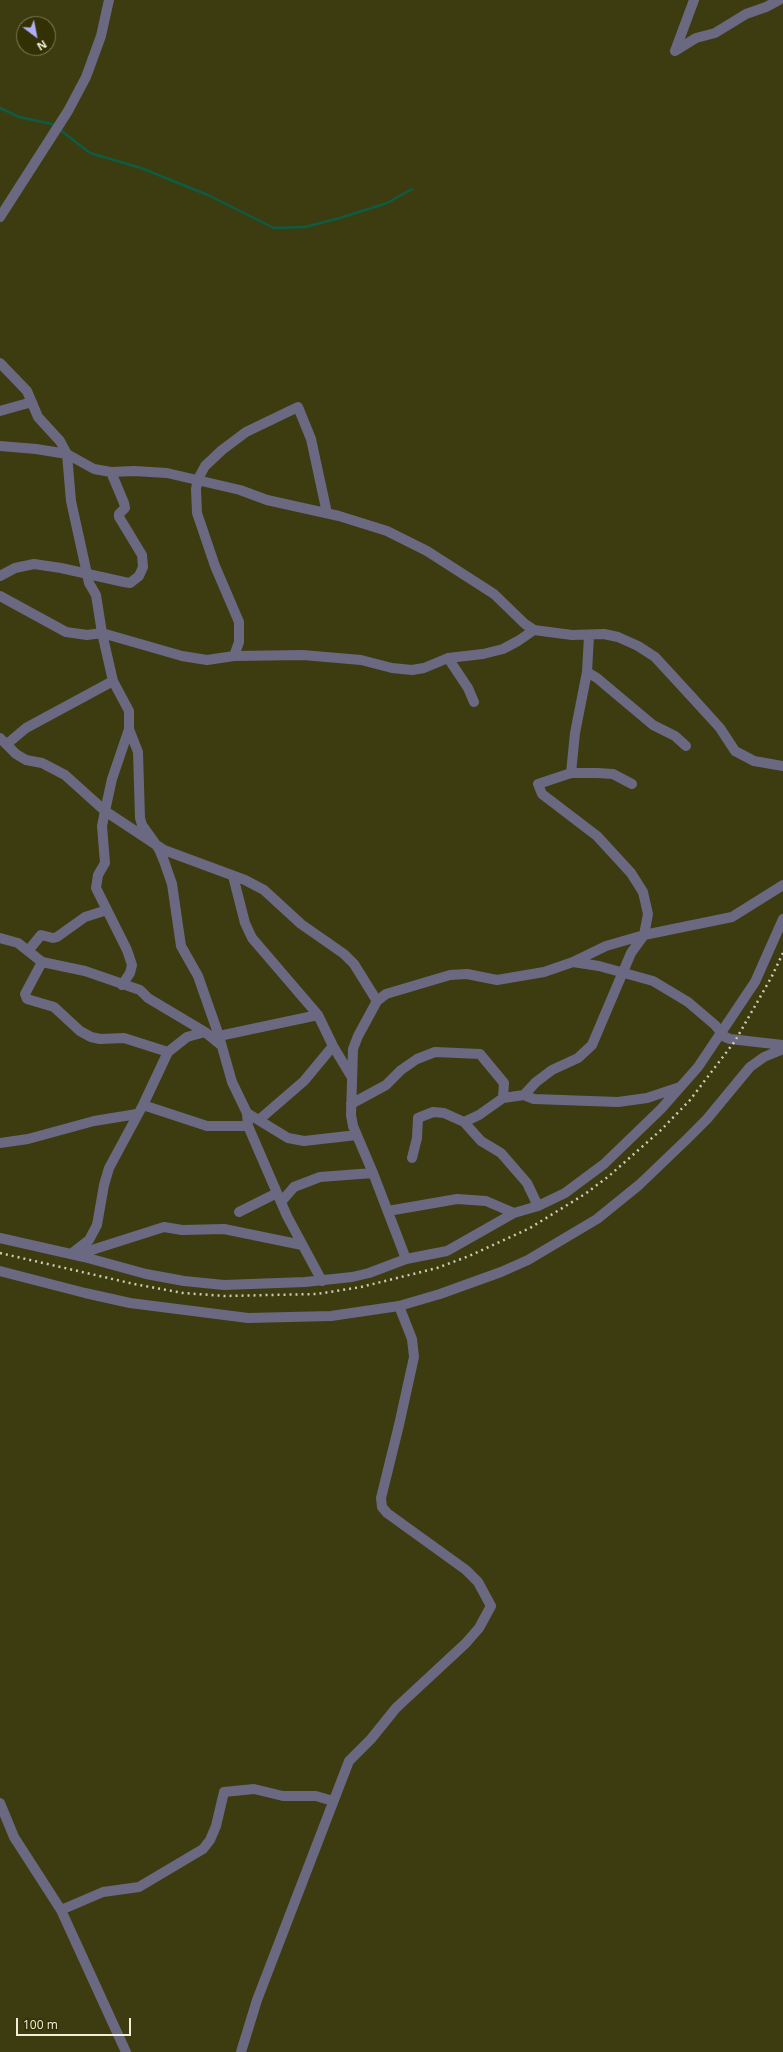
<!DOCTYPE html>
<html>
<head>
<meta charset="utf-8">
<style>
  body { margin:0 }
  #map { position:relative; width:783px; height:2052px; overflow:hidden; background:#3d3b10; font-family:"Open Sans",sans-serif }
  canvas { display:block }
  .north { position:absolute; left:16px; top:16px; width:40px; height:40px; box-sizing:border-box; background:#333004; border:1px solid #7f7d59; border-radius:50%; rotate:148deg; font-size:11px; font-weight:700; line-height:16px; text-align:center; color:#f0f0d9 }
  .north::after { content:''; display:block; margin:auto; width:14px; height:18px; background:#b1adfa; clip-path:polygon(50% 0,100% 100%,50% 72%,0 100%) }
  .scale { position:absolute; left:16px; top:2018px; width:115px; height:18px; box-sizing:border-box; border:2px solid #f0f0d9; border-top:0; padding-left:5px; font-size:12px; line-height:14px; white-space:nowrap; color:#f0f0d9; -webkit-text-stroke:3px #333004; paint-order:stroke }
</style>
</head>
<body>
<div id="map">
<canvas width="783" height="2052"></canvas>
<div class="north">N</div>
<div class="scale">100 m</div>
</div>
<script>
const c = document.querySelector('canvas').getContext('2d');
c.lineJoin = 'round';
const toPath = rows => new Path2D(rows.map(r => 'M' + r).join(''));
function strokePath(path, color, width, dash) { c.strokeStyle = color; c.lineWidth = width; c.lineCap = dash ? 'butt' : 'round'; c.setLineDash(dash || []); c.stroke(path); }
strokePath(toPath([
  [0,108,19,117,52,124,55,126],
  [59,129,90,153,141,168,208,195,274,228,305,227,340,218,387,203,412,189]
]), '#0e5c43', 2.5);
strokePath(toPath([
  [675,51,696,38,715,33,746,14,766,7,779,0],
  [675,51,694,0],
  [0,217,68,111,86,77,101,36,109,0],
  [0,363,27,391,38,417,60,441,67,454,71,501,89,583,96,595,102,633,113,681,129,711,129,729,138,752,140,818,142,825,159,849,164,861,172,884,181,946,198,976,219,1036,232,1082,247,1113,248,1126,287,1216,322,1281],
  [0,411,32,402],
  [0,446,36,449,67,454,94,469,111,472,134,471,167,473,240,490,267,500,339,516,387,531,427,551,494,594,525,624,534,630,572,635,604,634,618,637,638,646,655,657,690,695,720,728,735,751,754,761,783,766],
  [0,576,15,568,34,564,61,568,124,582,130,583,139,576,143,567,142,555,119,517,119,514,125,508,124,503,111,472],
  [0,596,66,632,87,635,102,633,182,656,207,660,234,656,303,655,361,660,392,668,412,670,424,668,448,658,483,654,503,649,518,641,534,630],
  [234,656,239,642,239,622,215,566,197,513,196,489,198,479,205,466,222,450,246,432,298,407,311,439,327,513],
  [448,658,468,688,474,702],
  [587,672,597,678,653,725,675,736,686,746],
  [0,738,16,754,26,760,42,763,65,775,105,811,164,850,245,880,264,890,301,924,344,954,354,964,377,1001],
  [7,744,26,728,113,681],
  [571,773,575,733,587,672,589,636],
  [233,876,245,923,252,938,318,1015,333,1046,351,1076],
  [0,938,18,943,42,962,85,971,140,990,148,998,205,1032,221,1045],
  [28,951,41,935,53,938,57,937,85,917,107,910],
  [42,962,25,994,27,999,54,1007,80,1031,91,1037,100,1039,124,1038,168,1052],
  [573,962,599,966,653,981,688,1002,715,1025,725,1037,730,1039,783,1045],
  [122,985,130,973,132,965,127,950,96,888,98,875,105,863,102,826,105,811,112,779,129,729],
  [219,1036,318,1015],
  [524,1095,536,1082,552,1070,578,1058,592,1045,631,953,644,935,648,914,643,892,631,873,597,836,542,794,538,784,571,773,597,773,613,774,632,784],
  [351,1104,386,1085,401,1070,417,1059,435,1052,480,1054,504,1083,503,1098],
  [143,1105,207,1126,248,1126],
  [247,1113,288,1138,304,1141,357,1135],
  [260,1119,304,1081,333,1046],
  [464,1122,479,1115,503,1098,524,1095,534,1099,618,1102,647,1098,680,1087],
  [0,1143,28,1139,94,1121,137,1114],
  [412,1158,417,1138,418,1118,433,1112,444,1113,464,1122,481,1141,501,1153,527,1183,538,1206],
  [281,1202,294,1187,320,1177,373,1173],
  [388,1211,457,1199,486,1201,514,1213],
  [239,1212,277,1193],
  [0,1238,84,1257,146,1274,184,1281,224,1285,305,1282,352,1277,369,1273,406,1259,447,1251,514,1213,538,1206,565,1193,604,1164,661,1109,698,1067,755,982,783,919],
  [71,1254,89,1240,97,1225,104,1185,109,1168,143,1105,168,1052,187,1037,205,1032],
  [76,1255,164,1227,182,1230,224,1229,302,1245],
  [406,1259,373,1173,353,1126,351,1115,353,1049,358,1036,377,1001,386,994,450,975,467,974,497,980,544,972,573,962,606,946,644,935,732,917,783,885],
  [0,1271,85,1293,130,1303,248,1318,331,1316,399,1306,440,1294,501,1272,528,1260,597,1219,639,1185,686,1140,707,1119,750,1067,764,1057,783,1049],
  [0,1803,14,1837,61,1910,126,2052],
  [61,1910,103,1892,139,1887,203,1849,210,1840,216,1826,224,1792,254,1789,283,1796,316,1796,333,1801],
  [241,2052,257,2000,349,1761,371,1739,396,1708,466,1643,479,1628,491,1606,478,1582,466,1570,387,1513,382,1507,381,1498,399,1425,414,1357,412,1339,399,1306]
]), '#6a6981', 10);
strokePath(toPath([
  [0,1253,134,1284,183,1293,225,1296,317,1294,361,1287,437,1268,469,1256,530,1228,585,1194,609,1176,661,1130,690,1100,735,1041,771,978,783,953]
]), '#cdccb1', 2.5, [2, 4]);
</script>
</body>
</html>
